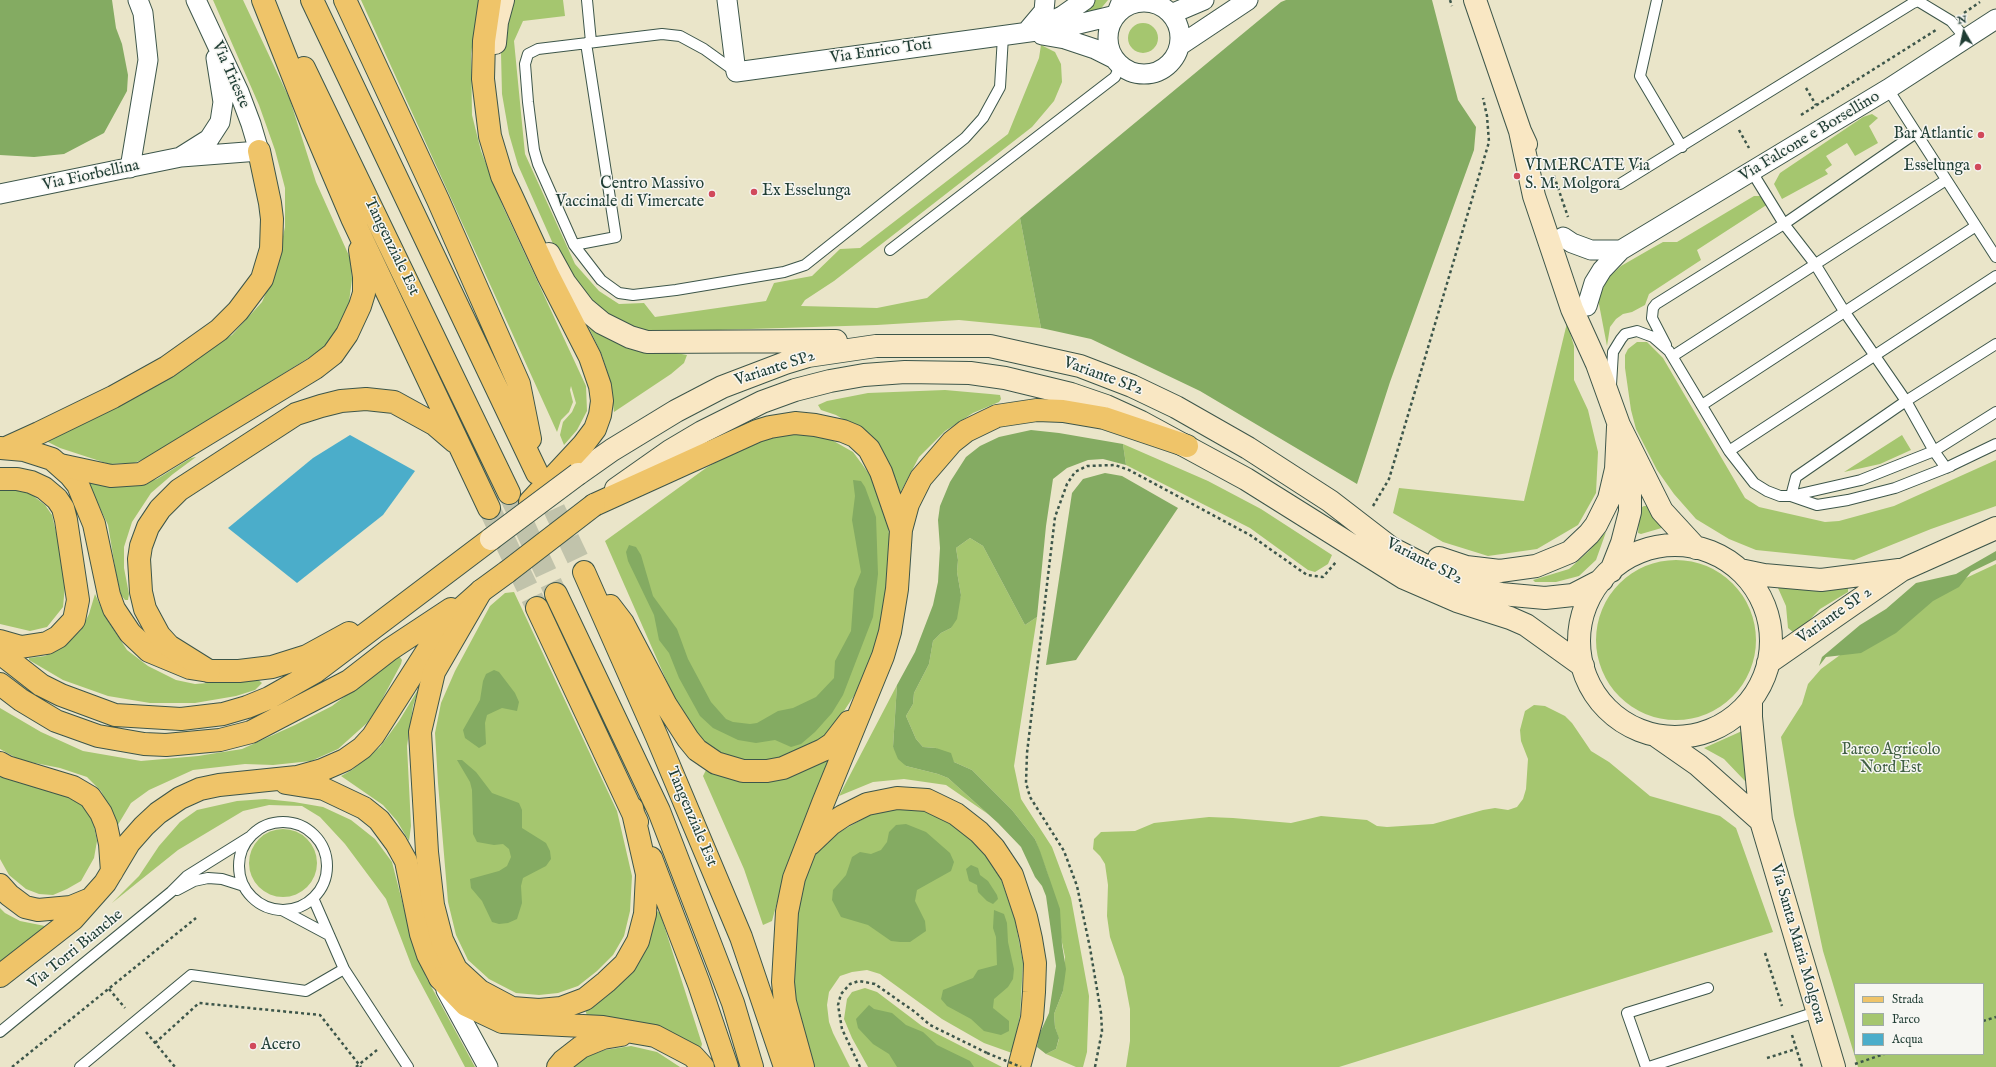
<!DOCTYPE html>
<html>
<head>
<meta charset="utf-8">
<style>
  body { margin:0 }
  #map { position:relative; width:1996px; height:1067px; overflow:hidden; background:#eae5c9; font-family:"IM FELL English",serif }
  canvas { display:block }
  .legend { position:absolute; left:1854px; top:983px; width:130px; height:72px; box-sizing:border-box; background:#f6f6f2; border:1px solid #a0aca6; margin:0; padding:5px 7px; list-style:none; font-size:12px; color:#1f3d34 }
  .legend li { display:flex; align-items:center; gap:8px; height:20px }
  .legend b { width:20px; border:1px solid #a0aca6 }
  .north { position:absolute; left:1944px; top:12px; width:40px; height:40px; -webkit-text-stroke:3px #f6f6f2; paint-order:stroke; rotate:351deg; font-size:11px; font-weight:700; line-height:16px; text-align:center; color:#1f3d34 }
  .north::after { content:''; display:block; margin:auto; width:14px; height:18px; background:#1f3d34; clip-path:polygon(50% 0,100% 100%,50% 72%,0 100%) }
</style>
</head>
<body>
<div id="map">
<canvas width="1996" height="1067"></canvas>
<ul class="legend">
<li><b style="height:5px;background:#efc469"></b>Strada</li>
<li><b style="height:11px;background:#a5c66f"></b>Parco</li>
<li><b style="height:11px;background:#4badca"></b>Acqua</li>
</ul>
<div class="north">N</div>
</div>
<script>
const c = document.querySelector('canvas').getContext('2d');
c.lineJoin = 'round';
function paint(path, color) { c.fillStyle = color; c.fill(path, 'evenodd'); }
const toPath = rows => new Path2D(rows.map(r => 'M' + r).join(''));
function strokePath(path, color, width, dash) { c.strokeStyle = color; c.lineWidth = width; c.lineCap = dash ? 'butt' : 'round'; c.setLineDash(dash || []); c.stroke(path); }
function label(font, color, halo, rows, align = 'center') {
  c.font = font + ' "IM FELL English",serif'; c.lineWidth = 3; c.setLineDash([]); c.textBaseline = 'middle'; c.strokeStyle = halo; c.fillStyle = color; for (const [text, x, y, turn = 0] of rows) {
    c.save(); c.translate(x, y); c.rotate((+turn || 0) * Math.PI / 180); c.textAlign = isNaN(turn) ? turn : align; if (halo) c.strokeText(text, 0, 0); c.fillText(text, 0, 0); c.restore();
  }
}
paint(toPath([
  [213,0,243,0,290,100,316,182,350,258,352,279,348,310,334,336,321,350,151,456,134,463,109,464,60,448,48,442,47,438,156,384,232,335,262,302,275,273,285,227,285,188,275,150,259,105],
  [361,0,479,0,471,54,472,115,481,151,503,207,586,386,587,411,577,430,564,445,560,435,563,422,572,412,576,403,571,386,570,390,573,402,569,412,561,420,557,432],
  [511,0,563,0,565,16,523,21,514,41,525,154,575,264,599,291,619,304,644,303,655,317,766,301,774,283,812,276,840,249,860,248,1008,134,1039,58,1041,45,1055,52,1061,64,1062,82,1054,101,1032,127,834,281,805,300,801,306,877,308,927,298,1020,218,1041,328,959,320,877,325,718,330,681,336,651,333,621,324,592,303,558,255,518,165,509,134,502,94,501,53],
  [1090,0,1108,0,1098,12,1070,15],
  '1128 38a15 15 0 1 1 30 0a15 15 0 1 1-30 0Z',
  [1872,114,1878,118,1869,126,1878,143,1855,156,1847,143,1826,156,1832,165,1825,170,1828,174,1782,199,1774,184,1780,173,1863,117],
  [1754,196,1764,196,1768,204,1697,250,1701,260,1649,294,1645,305,1632,312,1623,314,1616,319,1610,327,1607,346,1598,299,1608,278,1621,266,1654,247,1663,242,1677,242],
  [1567,323,1574,346,1574,380,1588,410,1598,452,1596,493,1578,525,1537,549,1488,556,1443,542,1393,513,1399,488,1524,501],
  [591,326,676,353,687,355,684,363,671,374,614,412,610,380,602,355,589,328],
  [1637,342,1647,342,1663,358,1745,498,1759,507,1825,522,1839,521,1894,506,1996,460,1996,506,1931,529,1854,560,1756,550,1729,539,1696,519,1674,494,1657,470,1636,429,1631,410,1625,368,1625,355,1628,349],
  [945,390,990,394,1000,395,1001,399,999,402,973,413,945,431,919,457,900,493,897,493,861,430,836,415,821,410,818,405,827,401,868,393],
  [779,433,823,435,853,452,862,464,875,483,886,511,891,549,891,586,869,673,840,717,825,737,818,742,781,759,744,762,721,754,704,743,696,733,675,700,605,541,706,468,751,442],
  [1902,435,1911,450,1880,464,1844,472],
  [1123,444,1208,481,1261,509,1332,555,1328,564,1315,572,1308,570,1250,528,1126,465],
  [196,457,173,474,151,493,132,522,124,547,124,568,129,594,128,600,125,600,121,595,116,573,108,525,87,480,115,486,140,484,157,479,191,458],
  [12,489,27,491,45,505,52,515,66,575,63,607,47,627,30,631,0,624,0,491],
  [1644,506,1648,506,1665,527,1641,534,1638,533,1640,508],
  [1606,532,1596,560,1579,576,1556,582,1535,582,1533,580,1569,569,1588,552],
  [970,538,983,546,1025,625,1037,617,1014,766,1021,799,1052,847,1071,898,1089,996,1087,1052,1083,1067,1076,1067,1046,1054,1056,1049,1059,1039,1055,1027,1054,1014,1063,991,1065,957,1048,875,1035,839,1012,810,972,770,954,762,936,748,923,747,916,739,906,716,913,704,914,693,929,664,933,641,941,633,951,628,961,595,957,572,958,560,956,548],
  '1596 640a80 80 0 1 1 160 0a80 80 0 1 1-160 0Z',
  [1996,564,1996,1067,1858,1067,1823,951,1794,815,1781,737,1802,704,1808,684,1821,669,1908,605],
  [1855,984,1983,984,1983,1054,1855,1054],
  [1779,585,1848,587,1848,592,1820,609,1801,629,1793,632,1788,628,1786,606,1778,588],
  [514,592,617,811,632,876,630,911,624,936,613,955,597,971,578,986,558,993,539,995,516,993,489,979,468,960,456,935,448,902,438,783,435,733,441,703,455,671,490,606,505,593],
  [95,594,106,618,127,650,148,666,176,680,195,684,257,679,262,683,255,690,236,696,195,703,150,703,108,696,63,680,29,660,29,658,45,656,63,647,81,630,89,614],
  [399,656,402,660,401,664,378,707,367,723,338,749,311,761,273,765,245,764,193,770,149,790,131,803,116,828,109,807,101,791,87,777,60,768,20,760,0,749,0,708,41,732,83,751,141,761,198,756,242,749,295,725,332,706],
  [897,685,893,747,906,766,938,774,948,778,988,814,946,785,904,779,873,782,839,796],
  [419,688,413,706,407,746,411,826,409,841,397,821,383,805,341,776,352,770,380,747,399,721],
  [1534,705,1545,706,1565,716,1572,723,1591,751,1609,762,1650,796,1720,816,1736,828,1773,932,1339,1067,1126,1067,1130,1041,1130,1009,1124,977,1110,937,1107,916,1108,885,1105,864,1100,856,1093,849,1094,839,1101,832,1135,831,1154,823,1209,817,1233,818,1291,823,1321,816,1367,820,1377,826,1387,827,1433,824,1483,810,1495,808,1508,810,1517,807,1523,799,1526,789,1528,759,1521,741,1520,730,1525,711],
  [1742,731,1749,781,1745,781,1724,759,1704,748],
  [828,758,828,766,788,862,772,921,763,925,744,869,703,776,708,766],
  [0,770,48,787,83,803,92,816,97,841,94,858,81,881,67,889,53,895,39,894,26,889,9,875,0,859],
  [265,799,294,802,323,807,351,820,375,839,392,862,412,940,426,977,475,1067,465,1067,428,997,412,967,386,899,345,844,320,817,302,806,269,805,243,811,178,850,112,903,139,876,159,846,180,822,197,810,237,801],
  [898,809,924,811,950,823,971,840,985,855,1001,879,1015,920,1023,963,1020,1016,1012,1053,984,1043,942,1019,880,974,867,970,852,972,840,976,829,992,827,1005,829,1022,833,1033,850,1067,811,1067,795,1006,792,981,793,940,803,879,813,857,838,833,870,815],
  '249 863a34 34 0 1 1 68 0a34 34 0 1 1-68 0Z',
  [0,908,5,913,20,921,45,926,46,930,0,967],
  [657,911,660,913,702,1044,700,1052,587,1016,585,1009,606,997,628,976],
  [865,988,877,992,922,1026,1002,1067,868,1067,852,1038,844,1019,847,999,852,992],
  [631,1046,657,1052,680,1067,573,1067,580,1059,605,1050]
]), '#a5c66f');
paint(toPath([
  [0,0,112,0,116,28,122,44,128,75,127,91,104,133,64,154,34,157,0,155],
  [1286,0,1432,0,1458,100,1476,127,1474,150,1390,382,1357,484,1200,391,1091,339,1041,328,1020,218,1281,2],
  [1031,430,1059,433,1123,444,1126,465,1103,459,1088,460,1067,468,1053,479,1046,526,1037,617,1025,625,983,546,970,538,956,548,958,560,957,572,961,595,957,619,951,628,941,633,933,641,929,664,914,693,913,704,906,716,916,739,923,747,936,748,951,753,954,762,972,770,1012,810,1035,839,1040,851,1060,909,1062,945,1066,969,1063,991,1054,1014,1055,1027,1059,1038,1056,1049,1046,1054,1037,1047,1039,1035,1049,1013,1056,966,1046,896,1042,886,1035,877,1021,847,998,823,948,778,938,774,906,766,898,759,893,747,897,685,915,652,933,605,938,582,940,548,938,520,940,506,950,482,966,457,980,446,999,437],
  [1105,473,1122,476,1178,508,1076,660,1046,665,1072,493,1083,479],
  [853,480,861,481,865,487,876,517,878,574,873,617,843,695,832,713,815,732,801,744,791,747,775,740,756,743,738,740,713,728,700,716,679,678,669,653,659,640,654,615,628,561,626,552,629,545,636,547,641,555,653,596,677,629,688,659,711,702,726,719,733,722,750,724,757,723,778,711,793,708,816,697,834,678,835,661,851,631,854,589,861,572,852,520,855,496],
  [1996,551,1996,560,1971,572,1959,587,1933,601,1896,633,1861,653,1826,657,1819,666,1822,657,1860,625,1886,609,1916,583,1956,574],
  [494,670,499,672,515,693,519,702,517,711,502,708,487,715,485,723,486,744,479,748,465,738,463,730,480,700,483,681,486,674],
  [457,760,462,760,476,772,492,793,519,803,522,810,522,828,546,843,550,851,551,859,546,866,523,878,521,886,522,903,517,919,508,923,499,924,492,922,482,901,471,888,470,879,499,871,507,866,511,857,509,849,503,844,494,845,477,842,473,834,472,790,470,782],
  [906,824,926,832,950,853,954,862,951,871,917,890,915,901,925,921,926,931,910,942,900,942,891,941,868,925,841,917,832,900,833,890,846,875,852,857,860,852,871,854,881,850,887,842,889,832,896,825],
  [971,865,978,868,980,875,988,881,997,895,998,899,993,904,987,901,978,892,977,885,969,881,966,869],
  [994,910,1004,914,1007,923,1008,942,1014,969,1013,979,1008,987,994,999,993,1008,1009,1021,1009,1031,1001,1035,984,1031,971,1019,947,1006,941,999,943,990,973,978,978,970,997,965,996,937,993,928],
  [869,1005,874,1009,892,1013,906,1025,923,1032,937,1045,970,1061,974,1067,897,1067,889,1054,873,1044,858,1028,856,1019]
]), '#84ab62');
paint(toPath([
  [350,435,415,471,383,515,297,583,228,528,313,458]
]), '#4badca');
strokePath(toPath([
  [540,479,584,572],
  [509,493,556,594],
  [489,508,537,608]
]), '#c1c3ab', 22, [22, 11]);
const lane = toPath([
  [587,0,591,42],
  [1657,0,1640,76,1682,147],
  [736,72,704,49,680,36,662,34,538,49,528,54,525,64,528,102,534,150,538,164,574,245,601,280,619,293,633,295,676,290,784,272,805,265,965,138,983,118,1000,87,1003,36],
  [1888,89,1996,257],
  [1752,172,1784,224,1815,264,1844,311,1906,401,1934,451,1996,412],
  [1620,184,1913,3,1918,1,1951,21,1966,39],
  [574,245,616,237,586,43],
  [890,250,1115,77,1120,66],
  [1666,345,1652,318,1653,308,1656,304,1784,224,1916,133],
  [1673,356,1946,180],
  [1611,385,1613,352,1621,339,1625,334,1637,331,1653,337,1669,351,1729,451,1754,483,1767,491,1780,496,1791,496,1861,480,1934,451,1946,468,1996,444],
  [1702,405,1976,226],
  [1729,451,1996,276],
  [1951,466,1895,488,1848,500,1817,505,1791,496,1796,477,1906,401,1996,344],
  '239 866a44 44 0 1 1 88 0a44 44 0 1 1-88 0Z',
  [177,890,194,881,208,878,222,879,244,886],
  [313,898,344,969,408,1067],
  [282,910,327,934],
  [0,1032,171,892,187,876,251,836],
  [80,1067,191,975,306,991,344,969],
  [1646,1067,1627,1013,1708,988],
  [1649,1067,1816,1012]
]);
const street = toPath([
  [727,0,736,72,1066,27,1116,15,1122,0],
  '1108 38a36 36 0 1 1 72 0a36 36 0 1 1-72 0Z',
  [1171,14,1204,0],
  [1044,25,1062,16,1085,0],
  [1028,30,1044,11,1045,0],
  [1042,35,1065,39,1095,49,1113,58],
  [1179,46,1248,0],
  [182,156,209,139,220,122,223,102,216,58],
  [130,168,148,60,143,13,138,0],
  [0,194,181,157,259,151,251,124,239,92,196,0],
  [1563,237,1572,243,1591,250,1621,250],
  [1587,306,1594,283,1602,270,1621,250,1888,89,1996,19],
  [446,990,488,1067]
]);
const secondary = toPath([
  [1475,0,1520,131,1526,144],
  [495,43,497,22,503,0],
  [1520,131,1534,196,1572,309,1597,364,1619,425,1662,511,1696,548],
  [549,254,565,283,584,308,602,323,630,337,647,342,836,341],
  [578,474,612,450,676,411,722,387,785,363,808,356,876,346,990,346,1080,366,1132,386,1176,407,1248,448,1330,501,1391,548,1428,567,1474,587,1501,594,1545,598,1573,595,1602,580],
  [616,489,670,451,702,432,762,402,795,390,830,381,864,375,905,372,970,373,1005,378,1071,394,1106,406,1141,422,1246,479,1404,578,1457,601,1510,618,1526,625,1583,666],
  '1579 641a96 96 0 1 1 192 0a96 96 0 1 1-192 0Z',
  [1439,558,1466,567,1500,571,1536,566,1570,552,1589,534,1596,525,1609,499,1616,469,1618,427],
  [1740,570,1764,575,1821,580,1899,570],
  [1611,571,1622,543,1630,512,1630,495,1624,456],
  [1768,663,1902,570,1996,528],
  [1751,700,1751,717,1761,821,1834,1067],
  [1655,735,1698,765,1761,821]
]);
const primary = toPath([
  [0,448,24,450,52,459,70,475,78,485,94,524,109,595,114,609,130,633,149,651,190,668,209,671,239,671,272,667,307,656,349,633],
  [6,448,39,433,113,397,167,367,219,330,238,311,262,279,271,249,272,219,270,203,259,151],
  [0,479,17,479,31,482,44,488,57,499,63,508,66,520,78,600,74,620,58,637,47,643,21,647,0,641],
  [0,653,41,685,61,695,115,715,181,719,223,714,247,707,269,698,315,672,491,539],
  [0,684,21,700,56,721,98,736,144,744,166,745,220,740,251,732,349,681,389,650,451,609],
  [0,763,7,767,73,787,90,797,101,813,106,825,110,844,112,872],
  [286,783,324,789,364,808,379,820,396,843,406,861,421,934,428,955,440,978],
  [0,885,9,895,25,907,38,910,71,907,88,900],
  [0,976,73,919,105,883,129,843,144,826,158,813,180,798,200,789,219,785,297,777,322,770,345,760,362,748,373,736,445,623,481,591,507,572]
]);
const highway = toPath([
  [263,0,312,124,352,218,489,508],
  [312,0,537,473],
  [345,0,438,200,519,384,530,439],
  [490,0,484,41,483,79,490,136,502,176,511,195,548,275,590,357,600,386,602,401,600,415,595,429,583,445,530,502],
  [304,68,509,493],
  [60,465,111,476,141,474,315,368,333,354,347,334,360,306,364,293,364,277,360,250],
  [594,505,757,431,770,427,795,423,815,425,843,431,855,436,869,449,881,472,901,530],
  [584,572,657,737,741,937,785,1067],
  [481,591,434,672,420,732,427,852,433,905,442,940,456,969,480,991,512,1008,539,1010,561,1008,585,999,606,982,625,964,638,941,645,914,647,874,632,808],
  [556,594,659,811,733,1003,752,1067],
  [610,606,623,623,666,705,688,739,697,750,716,763,743,771,767,771,783,768,823,750,832,744,849,722],
  [537,608,637,822],
  [209,671,169,646,159,635,145,609,141,592,139,559,141,546,148,527,160,509,179,490,296,414,321,406,341,401,366,399,394,402,434,424,455,442],
  [810,844,831,824,843,816,867,804,897,798,927,800,956,814,979,832,994,848,1012,875,1026,917,1031,939,1035,963,1034,992,1032,1018,1019,1067],
  [651,858,699,984,727,1067],
  [440,978,466,1005,502,1022,603,1027,655,1036,693,1056,703,1067],
  [558,1067,563,1061,581,1047,603,1038,621,1035],
  [803,1067,785,1002,783,982,787,912,794,878,823,803,883,656,890,632,897,589,901,530,908,504,921,478,952,442,966,431,997,416,1037,410,1063,411,1104,418,1187,446]
]);
strokePath(lane, '#3d564a', 12);
strokePath(street, '#3d564a', 21);
strokePath(secondary, '#3d564a', 24);
strokePath(primary, '#3d564a', 24);
strokePath(highway, '#3d564a', 24);
strokePath(toPath([
  [1450,0,1452,6],
  [1964,13,1980,2],
  [1806,88,1816,105],
  [1801,115,1936,30],
  [1739,130,1749,148],
  [1554,176,1568,217],
  [1373,506,1389,479,1489,142,1487,116,1483,98],
  [1765,953,1782,1006],
  [109,989,125,1008],
  [1983,1021,1996,1017],
  [146,1032,175,1067],
  [1792,1035,1802,1067],
  [155,1043,199,1003,320,1015,361,1067],
  [1767,1058,1796,1049],
  [1855,1064,1884,1054],
  [12,1067,196,918],
  [356,1067,377,1050],
  [860,1067,842,1029,838,1005,841,994,850,984,859,981,875,984,915,1012,930,1025,987,1053],
  [1095,1067,1102,1031,1101,1013,1090,948,1077,886,1064,851,1030,797,1026,783,1027,753,1055,517,1067,484,1075,472,1087,466,1115,465,1129,470,1250,535,1307,575,1323,577,1336,562]
]), '#3d564a', 2.5, [3, 3]);
strokePath(lane, '#fff', 10);
strokePath(street, '#fff', 19);
strokePath(secondary, '#f9e7c3', 22);
strokePath(primary, '#efc469', 22);
strokePath(highway, '#efc469', 22);
const secondaryBridge = toPath([
  [491,539,578,474]
]);
const primaryBridge = toPath([
  [507,572,594,505]
]);
strokePath(secondaryBridge, '#3d564a', 24, []);
strokePath(primaryBridge, '#3d564a', 24, []);
strokePath(toPath([
  [987,1053,1021,1067]
]), '#3d564a', 2.5, [3, 3]);
strokePath(secondaryBridge, '#f9e7c3', 22);
strokePath(primaryBridge, '#efc469', 22);
for (const [x, y, r, color] of [
  [1981,135,4,"#d1495b"],
  [1978,167,4,"#d1495b"],
  [1517,176,4,"#d1495b"],
  [754,192,4,"#d1495b"],
  [712,194,4,"#d1495b"],
  [253,1046,4,"#d1495b"]
]) { const dot = new Path2D(); dot.arc(x, y, r, 0, 2 * Math.PI); c.fillStyle = color; c.fill(dot); strokePath(dot, '#f6f6f2', 1.5); }
label('16px', '#1f3d34', '#f6f6f2', [
  ["Via Enrico Toti",881,52,-8],
  ["Via Trieste",230,75,66],
  ["Via Falcone e Borsellino",1810,137,-31],
  ["Via Fiorbellina",91,176,-12],
  ["Tangenziale Est",391,247,64],
  ["Variante SP2",775,369,-18],
  ["Variante SP2",1103,377,20],
  ["Variante SP2",1424,562,27],
  ["Variante SP 2",1835,616,-35],
  ["Tangenziale Est",691,817,67],
  ["Via Santa Maria Molgora",1797,944,74],
  ["Via Torri Bianche",76,950,-39]
]);
label('16px', '#1f3d34', '#f6f6f2', [
  ["Bar Atlantic",1973,135],
  ["VIMERCATE Via",1525,167,"left"],
  ["S. M. Molgora",1525,185,"left"],
  ["Esselunga",1970,167],
  ["Centro Massivo",704,185],
  ["Vaccinale di Vimercate",704,203],
  ["Ex Esselunga",762,192,"left"],
  ["Acero",261,1046,"left"]
], 'right');
label('16px', '#405f43', '#f6f6f2', [
  ["Parco Agricolo",1891,751],
  ["Nord Est",1891,769]
]);
</script>
</body>
</html>
